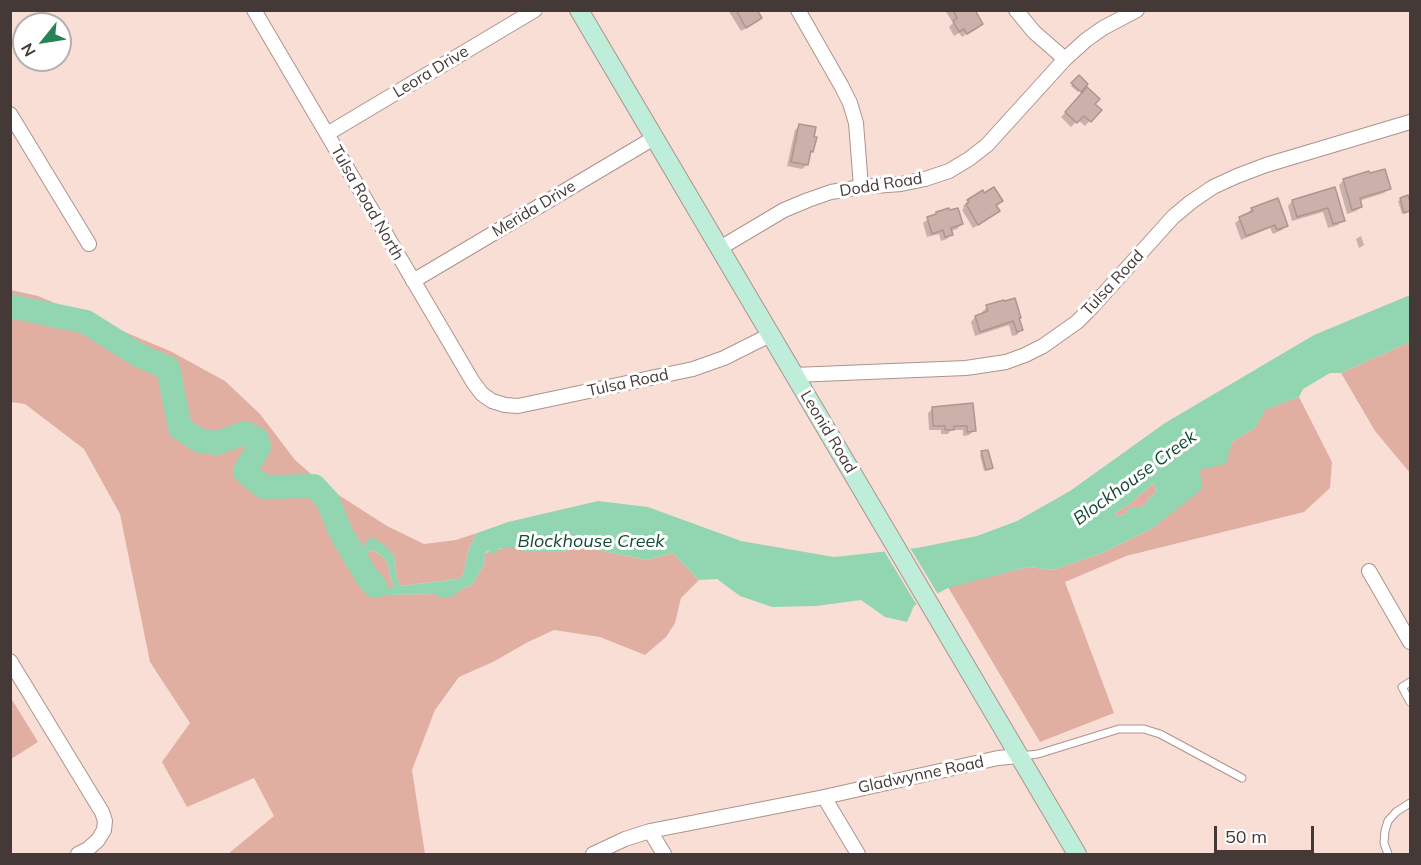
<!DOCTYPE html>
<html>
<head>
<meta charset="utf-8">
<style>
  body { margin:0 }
  #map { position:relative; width:1421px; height:865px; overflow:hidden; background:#f9ded6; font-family:Mulish,sans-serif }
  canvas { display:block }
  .frame { position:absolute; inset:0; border:12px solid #443936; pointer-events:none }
  .north { position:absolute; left:12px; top:12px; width:60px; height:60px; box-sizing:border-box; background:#fff; border:2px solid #b4b0af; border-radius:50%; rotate:240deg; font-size:16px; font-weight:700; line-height:24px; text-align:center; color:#443936 }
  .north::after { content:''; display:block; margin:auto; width:21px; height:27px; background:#258259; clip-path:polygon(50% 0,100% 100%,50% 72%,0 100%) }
  .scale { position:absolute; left:1214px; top:826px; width:100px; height:27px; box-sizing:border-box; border:3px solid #443936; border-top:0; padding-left:8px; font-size:18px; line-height:21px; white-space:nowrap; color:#443936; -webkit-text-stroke:4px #fff; paint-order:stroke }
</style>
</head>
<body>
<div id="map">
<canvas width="1421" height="865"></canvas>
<div class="frame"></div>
<div class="north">N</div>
<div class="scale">50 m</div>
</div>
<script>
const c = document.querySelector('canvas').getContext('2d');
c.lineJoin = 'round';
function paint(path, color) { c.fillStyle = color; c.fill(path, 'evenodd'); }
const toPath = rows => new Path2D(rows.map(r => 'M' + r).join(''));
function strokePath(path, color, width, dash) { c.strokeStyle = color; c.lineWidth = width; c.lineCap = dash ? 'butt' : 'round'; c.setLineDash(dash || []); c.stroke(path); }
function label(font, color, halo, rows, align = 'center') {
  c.font = font + ' Mulish,sans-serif'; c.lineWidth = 6; c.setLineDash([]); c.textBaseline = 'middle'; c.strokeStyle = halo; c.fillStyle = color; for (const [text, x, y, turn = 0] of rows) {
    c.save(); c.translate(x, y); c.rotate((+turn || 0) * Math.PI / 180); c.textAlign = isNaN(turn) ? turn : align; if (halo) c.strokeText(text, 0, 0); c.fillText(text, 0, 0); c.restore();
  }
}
paint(toPath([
  [11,290,38,296,115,328,170,351,225,381,260,414,295,460,326,487,387,526,424,544,456,540,477,533,469,548,463,575,458,579,401,586,397,580,394,555,366,542,360,556,356,562,353,572,375,591,385,595,434,594,460,590,472,585,484,565,485,553,511,546,527,552,563,552,587,545,603,551,646,560,673,553,699,580,681,598,675,623,666,637,645,655,600,637,554,630,528,642,493,662,459,677,435,710,412,770,425,854,228,854,274,816,254,778,187,807,162,762,190,723,150,662,120,514,84,449,25,404,11,402],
  [1410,342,1410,473,1375,431,1341,373],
  [1299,397,1332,462,1330,488,1304,512,1126,556,1065,582,1114,713,1040,742,948,587,1028,567,1053,570,1102,553,1153,528,1200,470,1232,442,1256,427,1264,410],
  [1153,483,1157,492,1149,498,1146,504,1140,507,1129,509,1126,514,1117,517,1115,513,1130,504],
  [373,550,384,558,388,565,391,579,394,586,393,588,386,588,381,585,382,578,375,579,372,577,364,560,367,552],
  [11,698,38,742,11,759,10,759]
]), '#e1afa1');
paint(toPath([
  [1410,295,1410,342,1341,373,1330,373,1303,389,1299,397,1265,410,1256,427,1232,442,1226,464,1200,470,1202,489,1153,528,1102,553,1053,570,1028,567,948,588,914,606,907,622,885,617,861,600,816,606,772,607,740,596,717,579,699,580,673,553,646,560,603,551,587,545,563,552,527,552,510,547,498,549,496,553,492,554,488,551,485,553,484,565,472,585,460,590,455,596,441,598,434,594,385,595,375,591,353,572,355,562,360,556,366,542,372,537,386,546,394,555,397,579,401,586,458,579,463,575,469,548,477,533,508,522,598,501,648,507,741,541,834,557,917,548,977,536,1017,521,1070,491,1165,423,1314,335],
  [1153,483,1157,492,1149,498,1146,504,1140,507,1133,507,1129,508,1126,514,1117,517,1115,513,1130,504],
  [373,550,384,558,388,565,391,579,394,586,393,588,386,588,381,585,382,578,379,574,375,579,372,577,369,571,370,567,366,565,364,560,367,552]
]), '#92d6b1');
paint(toPath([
  [909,546,939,596,918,607,883,549]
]), '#f9ded6');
paint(toPath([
  [728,10,755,10,760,18,755,23,741,31],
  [945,10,973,10,981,24,976,28,962,37,959,33,954,36,949,27,953,23],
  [1079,77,1086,84,1078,92,1071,86],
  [1087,89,1093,104,1100,110,1085,126,1078,120,1071,127,1061,117],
  [800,125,812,151,809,154,807,165,802,169,787,166,795,130],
  [1344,180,1389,189,1384,193,1359,201,1361,207,1356,211,1347,214,1339,185],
  [1334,189,1343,220,1338,225,1328,228,1323,212,1292,221,1288,206,1292,201],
  [982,192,984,195,1001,201,995,207,998,211,993,216,973,228,962,210,964,208,963,206,968,201],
  [1407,197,1410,210,1402,214,1398,201],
  [1252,209,1287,225,1282,230,1273,234,1270,228,1241,240,1235,223],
  [936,213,962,224,957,229,951,231,952,234,947,239,941,241,939,234,927,237,923,223],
  [1361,236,1364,245,1359,248,1356,239],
  [987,307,1018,319,1021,330,1017,335,1012,336,1009,325,975,336,971,322,975,317,983,314,982,312],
  [971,405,974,431,969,435,963,436,963,430,951,430,948,434,941,434,941,430,929,430,928,413,933,408],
  [982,453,991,468,984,471,980,455]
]), '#0003');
strokePath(toPath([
  [10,306,86,322,140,356,168,368,180,428,200,441,217,443,245,433,257,439,259,447,245,471,263,487,314,486,328,501,341,533,367,577,375,586]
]), '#92d6b1', 24);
const building = toPath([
  [736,10,757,10,762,18,746,28,736,10],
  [953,10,975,10,983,24,967,34,964,29,959,32,953,21,957,18,953,10],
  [1079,75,1088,84,1081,92,1071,83,1079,75],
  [1087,87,1100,99,1095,104,1102,110,1091,122,1084,116,1077,123,1065,112,1087,87],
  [799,124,816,127,814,137,817,137,813,152,811,151,808,165,791,162,799,124],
  [1385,169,1391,189,1360,198,1362,207,1352,210,1343,179,1369,171,1370,173,1385,169],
  [994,187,1003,201,996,205,1000,211,978,225,966,204,969,202,967,200,983,190,984,193,994,187],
  [1335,187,1345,221,1333,224,1328,208,1297,217,1292,200,1335,187],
  [1408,195,1410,203,1410,211,1404,213,1400,198,1408,195],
  [1278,198,1288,226,1277,230,1275,225,1246,236,1239,217,1253,211,1251,208,1278,198],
  [949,208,950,210,958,208,963,224,951,228,953,235,945,237,943,230,932,234,927,217,936,214,936,212,949,208],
  [1015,298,1021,318,1019,318,1023,330,1017,332,1013,321,980,332,975,316,988,311,986,305,1004,300,1005,301,1015,298],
  [973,403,976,431,967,432,967,426,954,426,954,430,945,430,945,426,933,426,932,407,973,403],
  [988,450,993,468,986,470,981,451,988,450]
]);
paint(building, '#cbb1a9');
strokePath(building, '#ae958e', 1.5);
const lane = toPath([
  [1410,682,1402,687,1410,702],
  [1020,756,1038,754,1119,729,1144,729,1160,734,1242,778],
  [1388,854,1384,843,1385,831,1388,821,1396,812,1410,803]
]);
const street = toPath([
  [254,10,473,382,482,394,492,401,505,405,518,406,693,369,724,358,770,335],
  [798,10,842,87,850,103,856,123,861,187],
  [1016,10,1034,32,1065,59],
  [10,114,89,244],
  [327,134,535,10],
  [720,248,784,210,808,200,831,192,861,187,901,184,925,179,949,171,969,159,987,145,1065,59,1086,40,1103,28,1137,10],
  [413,281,654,138],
  [794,375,966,368,1006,362,1025,355,1043,346,1077,322,1092,307,1173,217,1191,202,1213,187,1237,176,1266,165,1410,122],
  [1369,571,1410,642],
  [10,661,102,812,105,821,104,830,98,840,88,849,78,854],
  [824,797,858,854],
  [650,831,664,854],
  [593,854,625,839,650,831,824,797,998,758,1019,756]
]);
const secondary = toPath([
  [579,10,1077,854]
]);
strokePath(lane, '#ac938c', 9);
strokePath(street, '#ac938c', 16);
strokePath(secondary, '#ac938c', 20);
strokePath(lane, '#fff', 7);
strokePath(street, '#fff', 14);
strokePath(secondary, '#beedda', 18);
label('16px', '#443936', '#fff', [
  ["Leora Drive",431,72,-31],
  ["Dodd Road",881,185,-9],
  ["Tulsa Road North",367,203,60],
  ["Merida Drive",534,209,-31],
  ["Tulsa Road",1113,283,-47],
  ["Tulsa Road",628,383,-12],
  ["Leonid Road",828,432,59],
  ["Gladwynne Road",921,775,-12]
]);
label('italic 18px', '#154a32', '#fff', [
  ["Blockhouse Creek",1135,478,-36],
  ["Blockhouse Creek",591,542]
]);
</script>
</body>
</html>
